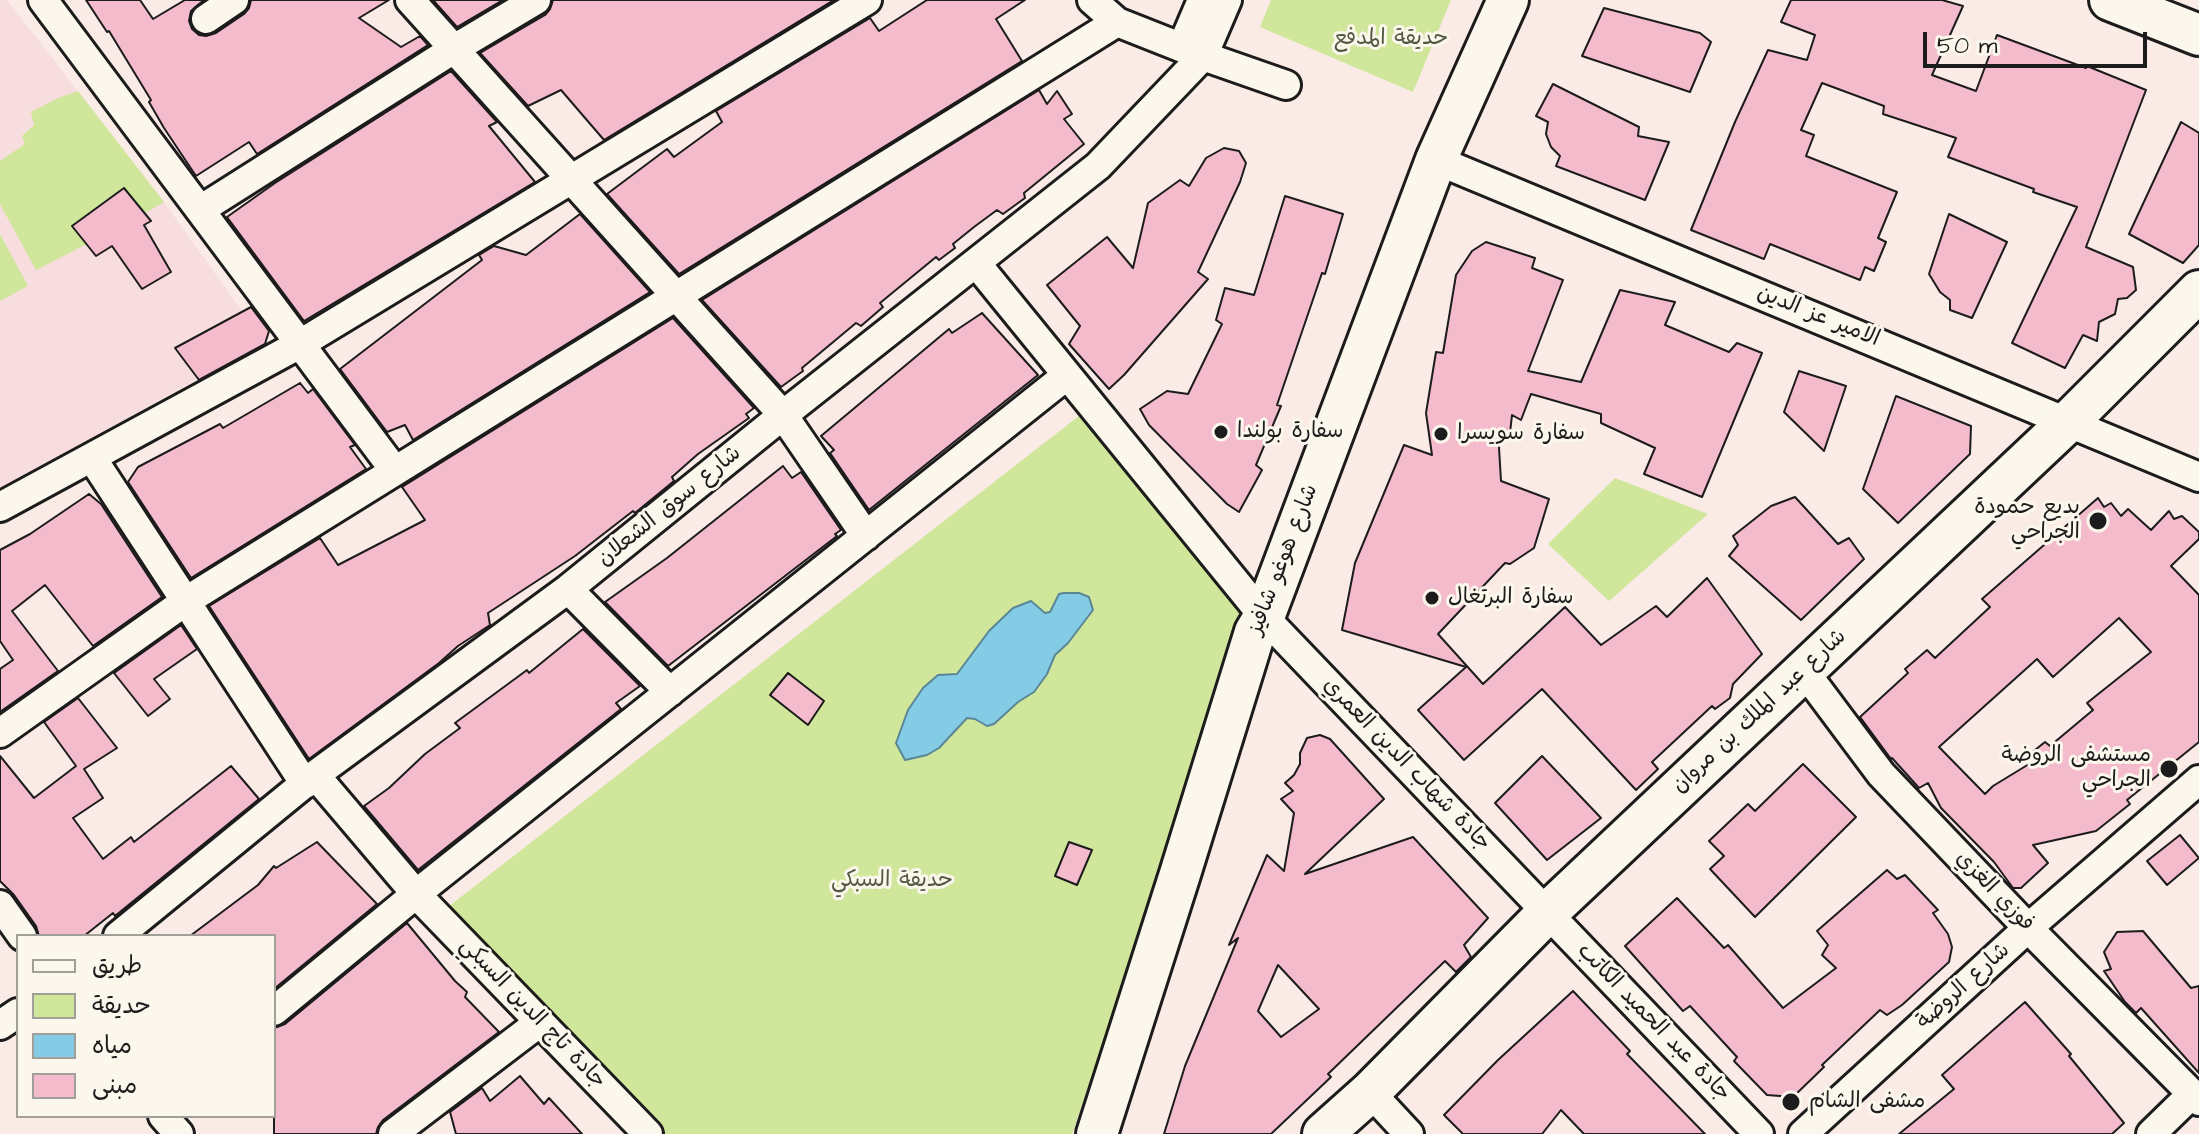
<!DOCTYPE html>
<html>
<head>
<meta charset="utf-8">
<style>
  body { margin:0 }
  #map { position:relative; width:2199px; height:1134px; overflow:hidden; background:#faebe6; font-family:"Architects Daughter","Playpen Sans Arabic",sans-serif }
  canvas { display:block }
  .legend { position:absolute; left:16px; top:934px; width:260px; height:184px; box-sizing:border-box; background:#fbf7ec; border:2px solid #a29f99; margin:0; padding:10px 14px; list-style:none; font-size:24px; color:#1c1c1c }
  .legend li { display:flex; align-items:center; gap:16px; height:40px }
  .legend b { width:40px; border:2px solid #a29f99 }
  .scale { position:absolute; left:1923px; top:32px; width:224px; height:36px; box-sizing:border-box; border:4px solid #1c1c1c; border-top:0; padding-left:10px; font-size:24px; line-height:28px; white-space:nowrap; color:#1c1c1c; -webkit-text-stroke:6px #fbf7ec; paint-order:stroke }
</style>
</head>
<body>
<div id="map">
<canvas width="2199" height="1134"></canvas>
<ul class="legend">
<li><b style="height:10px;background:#fbf7ec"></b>طريق</li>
<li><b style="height:22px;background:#d0e69b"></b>حديقة</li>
<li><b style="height:22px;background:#84cce5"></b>مياه</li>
<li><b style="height:22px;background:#f4bbcd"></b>مبنى</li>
</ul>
<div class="scale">50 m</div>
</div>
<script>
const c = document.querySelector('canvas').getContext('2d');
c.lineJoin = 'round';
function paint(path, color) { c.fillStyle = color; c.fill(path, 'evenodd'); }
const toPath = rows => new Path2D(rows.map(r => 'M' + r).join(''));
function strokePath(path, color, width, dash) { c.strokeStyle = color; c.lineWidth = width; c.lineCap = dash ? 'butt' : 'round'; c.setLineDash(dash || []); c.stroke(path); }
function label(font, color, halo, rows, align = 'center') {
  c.font = font + ' "Architects Daughter","Playpen Sans Arabic",sans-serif'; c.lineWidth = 6; c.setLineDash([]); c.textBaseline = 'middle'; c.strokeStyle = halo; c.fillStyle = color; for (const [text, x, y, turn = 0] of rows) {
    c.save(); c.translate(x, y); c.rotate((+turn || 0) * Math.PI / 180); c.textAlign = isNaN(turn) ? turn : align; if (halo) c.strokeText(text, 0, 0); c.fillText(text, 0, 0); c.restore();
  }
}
paint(toPath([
  [0,0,7,0,164,202,242,311,266,341,263,349,201,384,197,379,0,489]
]), '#f8ddde');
paint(toPath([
  [1271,0,1451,0,1413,92,1260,27],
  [78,91,164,202,145,213,124,188,73,225,87,244,36,270,0,204,0,161,25,144,22,136,34,125,31,112,58,98],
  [0,234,28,286,0,301],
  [1084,412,1252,611,1072,1134,664,1134,448,907],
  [1615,478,1708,514,1609,601,1548,544]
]), '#d0e69b');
const water = toPath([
  [1064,593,1079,593,1089,597,1093,610,1068,643,1055,655,1047,674,1034,692,1018,702,994,724,987,726,975,719,967,718,939,748,927,755,905,760,896,743,908,710,923,688,938,675,957,674,989,631,1013,608,1031,601,1045,613,1050,612,1059,594,1064,593]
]);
paint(water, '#84cce5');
strokePath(water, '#5a8695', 2);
const building = toPath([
  [86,0,140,0,153,19,185,0,204,0,191,11,189,21,192,29,199,35,206,36,216,33,244,14,249,8,251,0,389,0,359,18,401,47,420,36,428,45,257,154,249,142,196,176,164,128,149,102,151,100,109,31,107,32,86,0],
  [433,0,503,0,457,27,433,0],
  [553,0,834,0,604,140,561,90,528,106,480,53,545,15,550,9,553,0],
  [927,0,1025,0,996,19,1022,61,679,274,607,194,667,149,674,157,722,122,716,111,870,18,879,31,927,0],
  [1791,0,1942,0,1963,6,1932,75,1976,91,1997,35,2086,68,2087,66,2146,90,2086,247,2133,267,2136,290,2127,298,2118,299,2115,314,2099,322,2097,341,2083,335,2065,368,2012,343,2077,207,2033,192,2034,189,1948,157,1956,138,1883,114,1884,106,1822,83,1801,130,1814,135,1806,156,1897,192,1878,238,1886,242,1874,271,1865,267,1860,280,1770,244,1764,259,1691,230,1735,122,1768,50,1807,60,1815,35,1781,22,1791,0],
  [1604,8,1700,33,1711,42,1690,92,1582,56,1604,8],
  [451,71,497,122,489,126,535,182,304,321,227,217,275,183,451,71],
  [1553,84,1639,127,1638,136,1669,142,1645,200,1556,166,1560,156,1551,147,1546,134,1548,122,1536,116,1553,84],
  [1039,90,1047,104,1057,91,1072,114,1064,119,1084,144,1024,193,1025,198,1003,214,997,210,974,227,953,244,955,248,939,260,936,257,880,303,883,307,861,326,856,323,802,368,803,371,781,387,702,300,1039,90],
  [2181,122,2199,133,2199,245,2183,263,2129,234,2181,122],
  [1224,148,1239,151,1246,163,1240,182,1198,272,1208,279,1124,375,1109,389,1069,344,1080,326,1047,285,1107,237,1133,268,1148,203,1180,180,1189,186,1206,158,1224,148],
  [124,188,151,221,144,225,171,272,142,289,112,246,96,256,72,226,124,188],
  [1285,196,1343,214,1325,274,1322,273,1277,405,1281,406,1256,465,1262,470,1239,512,1227,504,1149,425,1140,409,1167,391,1188,394,1222,324,1216,320,1225,288,1254,295,1285,196],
  [580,214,650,292,413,440,405,425,387,432,340,369,482,260,479,255,494,246,526,255,580,214],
  [1949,214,2007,242,1972,318,1950,310,1950,300,1940,292,1929,274,1949,214],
  [1486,242,1535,258,1532,268,1563,280,1528,371,1581,382,1620,290,1675,302,1665,325,1729,352,1737,343,1762,353,1702,497,1644,474,1655,448,1601,423,1601,414,1531,394,1521,420,1512,415,1510,433,1498,431,1501,481,1549,499,1534,548,1510,564,1505,563,1438,634,1483,684,1565,607,1601,645,1656,606,1667,617,1707,578,1762,654,1733,684,1730,698,1715,709,1712,706,1652,762,1658,769,1636,790,1542,689,1464,760,1418,710,1466,667,1342,630,1355,563,1404,445,1432,455,1426,413,1436,352,1443,353,1456,275,1472,251,1486,242],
  [251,307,269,331,265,344,199,380,175,348,251,307],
  [982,313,1038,375,869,510,830,453,834,450,821,436,949,329,952,333,982,313],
  [673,318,754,408,746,414,749,418,698,454,672,477,674,481,635,513,633,511,575,556,488,613,490,625,458,646,439,663,309,759,209,606,320,538,338,565,425,520,402,487,673,318],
  [1799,371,1846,386,1824,451,1784,412,1799,371],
  [300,383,308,393,313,389,355,445,350,447,366,469,191,578,128,482,138,467,220,424,223,428,300,383],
  [1896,396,1971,426,1970,454,1898,523,1863,489,1896,396],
  [783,466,792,478,801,472,841,530,835,534,837,536,668,666,605,602,667,558,783,466],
  [89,494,101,504,162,597,93,646,45,585,12,611,58,671,0,712,0,669,13,660,0,641,0,550,30,534,89,494],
  [1795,497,1838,544,1849,538,1864,559,1801,620,1729,556,1738,545,1733,536,1771,506,1795,497],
  [2098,498,2104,507,2111,503,2121,516,2128,509,2151,530,2169,511,2174,519,2182,516,2199,532,2199,539,2171,566,2199,595,2199,742,2127,800,2130,804,2096,831,2033,845,2048,863,2021,888,2013,888,1994,862,1941,808,1928,783,1919,788,1892,758,1891,759,1860,717,1908,673,1905,669,1927,650,1935,658,1990,607,1982,599,2098,498],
  [2119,618,2151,652,2087,703,2093,710,2050,746,2045,742,2030,754,2034,761,1993,786,1985,794,1939,747,2037,659,2053,677,2119,618],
  [181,625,197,649,154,679,170,699,148,716,114,673,181,625],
  [583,629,640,686,616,703,621,709,418,870,364,806,389,788,425,754,460,728,455,723,527,670,529,673,583,629],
  [788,673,824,701,808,725,770,695,788,673],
  [78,698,117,748,84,769,103,798,73,818,103,859,131,837,134,842,231,766,259,799,115,916,113,913,84,936,39,936,36,926,14,895,0,881,0,756,34,798,76,766,44,722,78,698],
  [1320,735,1330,739,1384,799,1305,874,1413,837,1488,918,1464,945,1471,957,1456,972,1445,961,1328,1074,1331,1077,1271,1134,1164,1134,1185,1066,1238,938,1229,945,1267,855,1284,871,1294,813,1281,799,1293,791,1285,783,1294,775,1300,764,1300,753,1307,738,1320,735],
  [1278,965,1319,1009,1281,1037,1258,1011,1278,965],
  [1542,756,1601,818,1547,860,1495,803,1542,756],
  [1803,764,1856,817,1755,917,1710,869,1724,856,1709,841,1748,804,1755,811,1803,764],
  [2180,835,2199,858,2167,885,2147,861,2180,835],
  [317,842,377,904,274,989,274,936,190,936,258,885,274,866,276,868,317,842],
  [1069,842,1092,850,1077,885,1055,876,1069,842],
  [1887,870,1897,879,1905,875,1938,910,1933,913,1948,934,1952,947,1949,962,1902,1005,1887,1015,1880,1010,1822,1065,1824,1067,1793,1097,1767,1095,1734,1061,1737,1057,1690,1006,1683,1011,1625,946,1677,898,1724,948,1728,945,1783,1008,1836,968,1822,955,1828,945,1817,931,1887,870],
  [407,923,455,981,467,992,465,997,499,1032,383,1120,378,1127,376,1134,274,1134,274,1028,285,1024,407,923],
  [2143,931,2191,988,2199,986,2199,1073,2141,1008,2136,1013,2125,1002,2104,971,2111,969,2104,952,2117,932,2143,931],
  [1573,991,1630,1051,1627,1054,1705,1134,1584,1134,1561,1110,1542,1134,1463,1134,1444,1115,1498,1060,1573,991],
  [2025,1002,2071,1054,2069,1056,2124,1123,2112,1134,1899,1134,1954,1089,1942,1075,2025,1002],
  [520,1076,544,1104,549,1098,582,1134,456,1134,450,1112,482,1088,490,1101,520,1076]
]);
paint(building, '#f4bbcd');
strokePath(building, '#1c1c1c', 2);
const street = toPath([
  [43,0,395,471],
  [410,0,783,415,866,536],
  [1092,0,1117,22,1203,56,1286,85],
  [206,19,234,0],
  [1182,47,1202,0],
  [1436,160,2199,477],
  [200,210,454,49,536,0],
  [976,263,1264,617,1759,1134],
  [92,458,305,784],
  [0,507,300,344,867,0],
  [568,589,670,692],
  [1804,671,1881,774,2028,928,2199,1101],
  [0,733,186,601,1117,22],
  [315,775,416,894,648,1134],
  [0,905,22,936],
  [118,936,315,775,568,589,783,415,1098,166,1203,56,1227,0],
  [274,1011,416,894,1066,376],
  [0,1025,18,1013],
  [1370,1092,1409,1134],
  [163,1116,179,1134],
  [393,1134,540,1022],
  [1803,1134,2028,928,2199,780],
  [2151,1134,2192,1094]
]);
const secondary = toPath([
  [2110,0,2199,35],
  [1097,1134,1180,874,1255,632,1264,617,1436,160,1508,0],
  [1323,1134,1370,1092,1547,913,2069,421,2199,291]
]);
strokePath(street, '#1c1c1c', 34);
strokePath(secondary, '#1c1c1c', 46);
strokePath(street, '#fbf7ec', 28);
strokePath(secondary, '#fbf7ec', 40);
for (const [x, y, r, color] of [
  [1221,432,8,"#1c1c1c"],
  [1441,434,8,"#1c1c1c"],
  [2098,521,10,"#1c1c1c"],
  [1432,598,8,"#1c1c1c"],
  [2169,769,10,"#1c1c1c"],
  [1791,1102,10,"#1c1c1c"]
]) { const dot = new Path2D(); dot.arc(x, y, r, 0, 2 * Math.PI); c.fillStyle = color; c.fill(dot); strokePath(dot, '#fbf7ec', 3); }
label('22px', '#525942', '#fbf7ec', [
  ["حديقة المدفع",1391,39],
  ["حديقة السبكي",892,881]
]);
label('22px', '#1c1c1c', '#fbf7ec', [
  ["الامير عز الدين",1818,317,22],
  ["شارع سوق الشعلان",670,507,-39],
  ["شارع هوغو شافيز",1284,560,-69],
  ["شارع عبد الملك بن مروان",1760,712,-43],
  ["جادة شهاب الدين العمري",1406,765,46],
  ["فوزي الغزي",1994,892,46],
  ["شارع الروضة",1964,987,-42],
  ["جادة تاج الدين السبكي",532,1014,46],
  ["جادة عبد الحميد الكاتب",1653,1023,46]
]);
label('22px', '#1c1c1c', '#fbf7ec', [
  ["سفارة بولندا",1237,432],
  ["سفارة سويسرا",1457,434],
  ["بديع حمودة",2080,508,"right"],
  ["الجراحي",2080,533,"right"],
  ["سفارة البرتغال",1448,598],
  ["مستشفى الروضة",2151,756,"right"],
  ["الجراحي",2151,781,"right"],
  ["مشفى الشام",1809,1102]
], 'left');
</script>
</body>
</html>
